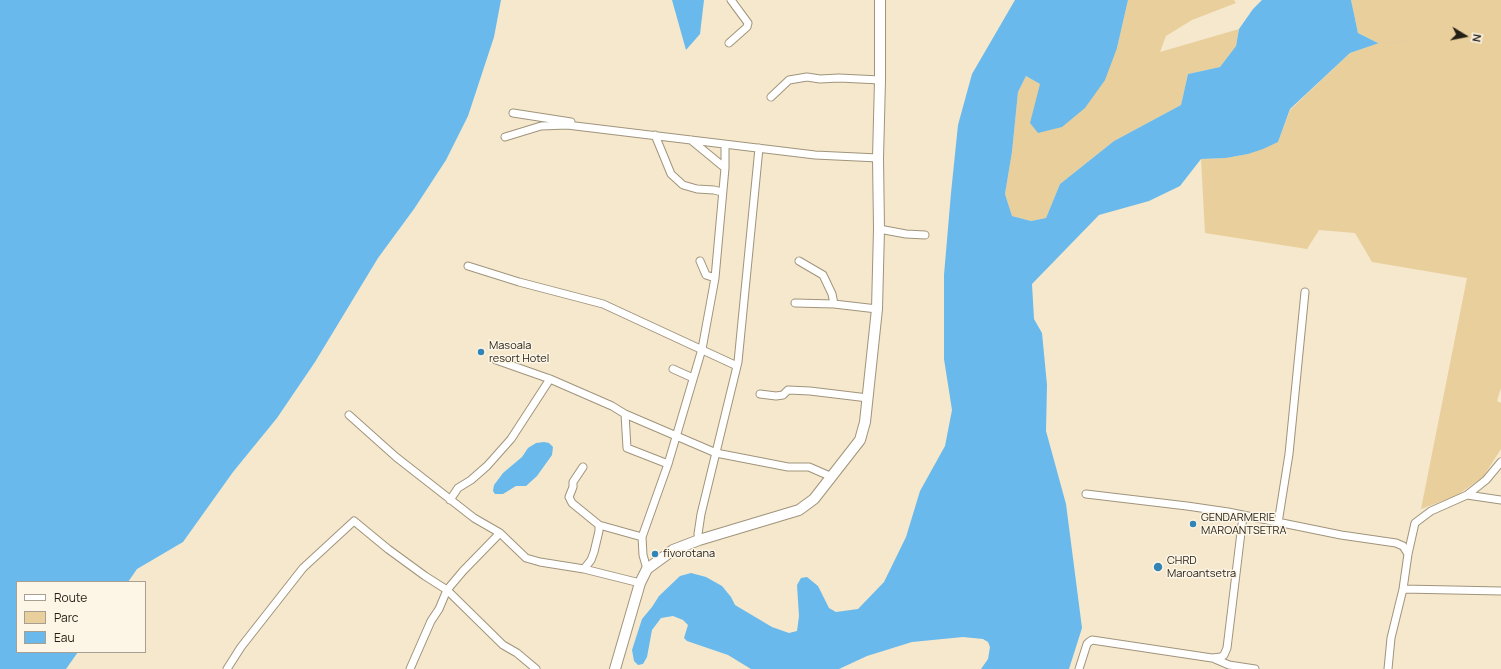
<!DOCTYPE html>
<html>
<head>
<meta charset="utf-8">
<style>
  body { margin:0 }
  #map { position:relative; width:1501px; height:669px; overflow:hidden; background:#f5e8cd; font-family:Manrope,sans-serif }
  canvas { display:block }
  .legend { position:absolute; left:16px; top:581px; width:130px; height:72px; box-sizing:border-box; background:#fdf5e6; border:1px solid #a69f92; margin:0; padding:5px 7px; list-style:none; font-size:12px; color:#241f15 }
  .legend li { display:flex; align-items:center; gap:8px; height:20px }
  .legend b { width:20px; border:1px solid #a69f92 }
  .north { position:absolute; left:1445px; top:16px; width:40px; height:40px; -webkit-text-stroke:3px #fdf5e6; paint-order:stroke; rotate:100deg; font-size:11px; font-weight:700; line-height:16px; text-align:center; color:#241f15 }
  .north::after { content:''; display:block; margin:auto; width:14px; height:18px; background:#241f15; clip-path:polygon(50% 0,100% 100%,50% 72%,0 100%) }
</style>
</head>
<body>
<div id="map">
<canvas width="1501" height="669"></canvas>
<ul class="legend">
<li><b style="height:5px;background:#fff"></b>Route</li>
<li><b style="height:11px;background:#e9cf9c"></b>Parc</li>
<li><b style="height:11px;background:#69b9ec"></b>Eau</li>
</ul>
<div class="north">N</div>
</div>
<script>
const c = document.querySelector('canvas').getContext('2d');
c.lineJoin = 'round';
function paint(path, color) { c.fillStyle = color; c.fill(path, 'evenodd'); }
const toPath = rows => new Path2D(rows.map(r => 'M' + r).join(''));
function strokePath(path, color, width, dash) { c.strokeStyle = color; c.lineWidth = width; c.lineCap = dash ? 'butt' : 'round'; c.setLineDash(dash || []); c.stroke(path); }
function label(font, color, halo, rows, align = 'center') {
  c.font = font + ' Manrope,sans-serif'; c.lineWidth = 3; c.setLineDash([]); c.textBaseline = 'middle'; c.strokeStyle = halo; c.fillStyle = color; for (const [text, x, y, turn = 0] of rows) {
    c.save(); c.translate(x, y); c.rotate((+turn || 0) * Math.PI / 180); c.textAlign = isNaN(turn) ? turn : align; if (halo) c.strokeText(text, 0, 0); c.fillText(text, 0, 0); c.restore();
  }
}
paint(toPath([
  [1128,0,1234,0,1236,3,1192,20,1166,36,1160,52,1239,29,1236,46,1220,67,1188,74,1181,105,1114,141,1060,184,1046,218,1031,221,1012,216,1005,194,1012,152,1018,92,1026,76,1040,84,1117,48],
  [1351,0,1501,0,1501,388,1497,401,1501,403,1501,449,1483,477,1456,496,1421,509,1467,278,1372,262,1355,233,1319,230,1307,249,1205,233,1201,159,1226,158,1248,154,1278,142,1290,110,1350,53,1378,43,1358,33]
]), '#e9cf9c');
paint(toPath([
  [0,0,501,0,494,37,468,116,446,160,414,209,378,258,315,362,277,418,233,472,183,542,137,569,128,582,17,582,17,652,78,652,66,669,0,669],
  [672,0,704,0,700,34,686,50],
  [1015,0,1128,0,1117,48,1105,80,1085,108,1062,127,1038,133,1030,123,1040,84,1026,76,1018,92,1012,152,1005,194,1012,216,1031,221,1046,218,1060,184,1114,141,1181,105,1188,74,1220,67,1236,46,1239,29,1253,9,1262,0,1351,0,1358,33,1378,43,1437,40,1463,54,1481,0,1463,54,1437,40,1379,43,1350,53,1290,109,1278,142,1263,149,1248,154,1226,158,1201,159,1180,186,1149,201,1099,215,1032,284,1034,319,1042,333,1047,385,1046,431,1066,504,1082,628,1069,669,981,669,988,659,990,647,988,642,983,639,963,637,912,642,867,656,839,669,751,669,728,655,687,641,684,638,688,625,683,620,673,616,661,618,652,630,647,657,643,664,638,665,634,661,632,650,642,619,652,607,659,596,680,576,691,573,706,577,722,586,731,597,735,605,772,627,789,633,797,631,799,616,797,585,801,578,807,577,818,586,829,608,836,612,858,609,884,582,906,537,920,491,945,446,952,410,944,359,944,275,951,193,958,125,972,74],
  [544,442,549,443,553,447,552,455,537,476,526,486,516,486,503,494,495,494,493,491,494,485,503,473,522,457,528,448,536,443]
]), '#69b9ec');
const street = toPath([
  [729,43,747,27,748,23,731,0],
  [771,97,789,80,807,77,820,79,839,78,880,80],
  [513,113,571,122],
  [655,135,671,174,683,185,697,189,714,190,722,192],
  [505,137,541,126,567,125,815,155,878,158],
  [725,145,725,168],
  [879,229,906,234,925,235],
  [700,261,706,275,715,278],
  [799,261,823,275,832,294,834,304],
  [468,266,519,282,603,304,737,366],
  [795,303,834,304,877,309],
  [496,360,550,379,612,406,625,414,716,453,788,467,809,467,832,477],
  [673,369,693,378],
  [760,394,776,396,783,395,788,390,810,391,868,398],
  [625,414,627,448,668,464],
  [349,415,396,457,474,518,500,533,526,558,540,562,584,569,640,583],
  [583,467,573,482,573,487,569,497,572,503,599,525,599,531,594,552,591,560,584,569],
  [1086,494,1187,506,1228,512,1341,535,1396,543,1403,546,1408,554],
  [1467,495,1501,500],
  [450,500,458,488,471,480,487,466,511,439,550,379],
  [1278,523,1289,454,1305,292],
  [599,525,642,537],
  [699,540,698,534,701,514,738,362,759,148],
  [647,569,643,555,642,537,668,464,702,349,715,278,725,168,691,140],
  [1403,589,1501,591],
  [1215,659,1229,665,1255,669],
  [227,669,241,647,303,568,354,521,388,549,425,576,447,590,503,645,517,653,536,669],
  [410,669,431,621,439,609,447,590,463,571,500,533],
  [1079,669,1087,644,1089,642,1092,640,1212,658,1221,657,1224,655,1227,648,1243,516],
  [1388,669,1391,638,1403,589,1408,554,1415,523,1431,511,1467,495,1486,480,1501,462]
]);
const secondary = toPath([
  [615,669,640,583,647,569,673,550,699,540,799,510,814,499,860,440,865,422,877,309,879,229,878,158,880,80,880,0]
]);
strokePath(street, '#a0947b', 9);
strokePath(secondary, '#a0947b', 12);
strokePath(street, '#fff', 7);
strokePath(secondary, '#fff', 10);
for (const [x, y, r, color] of [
  [481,352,4,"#3284b5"],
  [1193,524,4,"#3284b5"],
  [655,554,4,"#3284b5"],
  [1158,567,5,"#3284b5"]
]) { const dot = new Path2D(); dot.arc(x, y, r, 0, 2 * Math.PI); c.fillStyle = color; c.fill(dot); strokePath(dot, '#fdf5e6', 1.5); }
label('11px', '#241f15', '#fdf5e6', [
  ["Masoala",489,346],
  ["resort Hotel",489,359],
  ["GENDARMERIE",1201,518],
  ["MAROANTSETRA",1201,531],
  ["fivorotana",663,554],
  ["CHRD",1167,561],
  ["Maroantsetra",1167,574]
], 'left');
</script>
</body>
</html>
